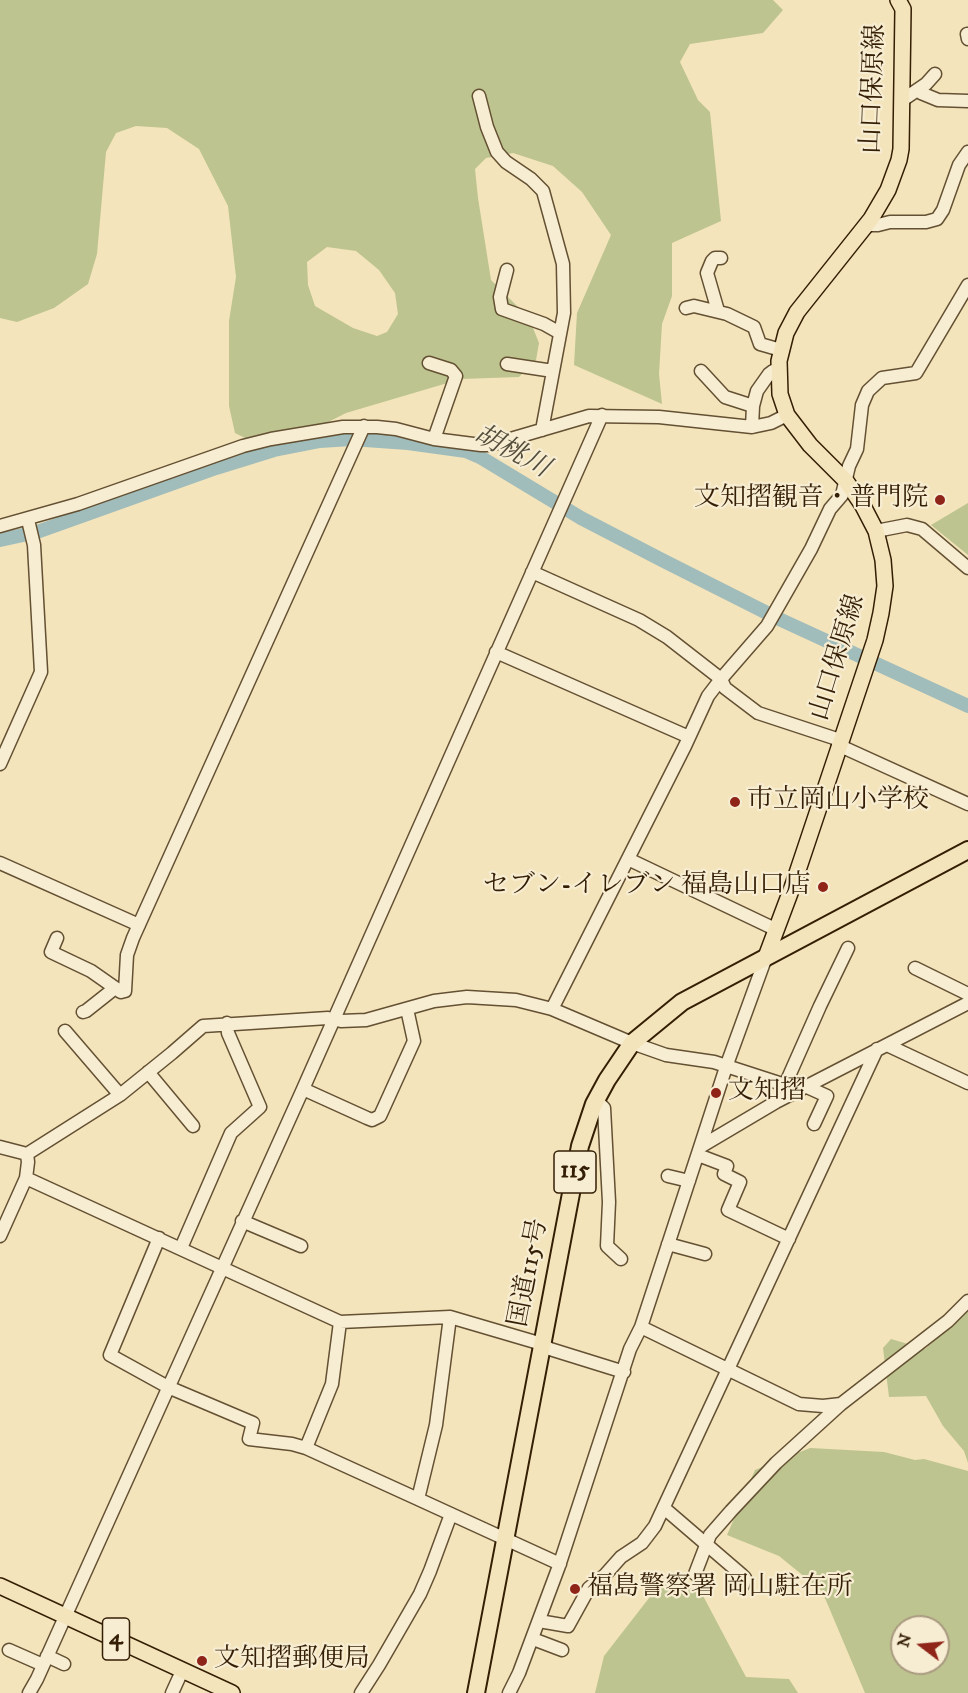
<!DOCTYPE html>
<html>
<head>
<meta charset="utf-8">
<style>
  body { margin:0 }
  #map { position:relative; width:968px; height:1693px; overflow:hidden; background:#f3e4bb; font-family:"IM FELL DW Pica",serif }
  canvas { display:block }
  .north { position:absolute; left:890px; top:1615px; width:60px; height:60px; box-sizing:border-box; background:#f7edd3; border:2px solid #a99a80; border-radius:50%; rotate:286deg; font-size:16px; font-weight:700; line-height:24px; text-align:center; color:#341e04 }
  .north::after { content:''; display:block; margin:auto; width:21px; height:27px; background:#8f2418; clip-path:polygon(50% 0,100% 100%,50% 72%,0 100%) }
</style>
</head>
<body>
<div id="map">
<canvas width="968" height="1693"></canvas>
<div class="north">N</div>
</div>
<script>
const c = document.querySelector('canvas').getContext('2d');
c.lineJoin = 'round';
function paint(path, color) { c.fillStyle = color; c.fill(path, 'evenodd'); }
const toPath = rows => new Path2D(rows.map(r => 'M' + r).join(''));
function strokePath(path, color, width, dash) { c.strokeStyle = color; c.lineWidth = width; c.lineCap = dash ? 'butt' : 'round'; c.setLineDash(dash || []); c.stroke(path); }
function label(font, color, halo, rows, align = 'center') {
  c.font = font + ' "IM FELL DW Pica","Noto Serif JP",serif'; c.lineWidth = 4.5; c.setLineDash([]); c.textBaseline = 'middle'; c.strokeStyle = halo; c.fillStyle = color; for (const [text, x, y, turn = 0] of rows) {
    c.save(); c.translate(x, y); c.rotate((+turn || 0) * Math.PI / 180); c.textAlign = isNaN(turn) ? turn : align; if (halo) c.strokeText(text, 0, 0); c.fillText(text, 0, 0); c.restore();
  }
}
paint(toPath([
  [0,0,773,0,783,10,763,33,690,44,680,62,698,100,710,112,721,221,672,243,672,296,662,324,659,374,662,404,574,365,577,313,611,235,582,192,553,166,513,153,486,158,475,169,478,198,491,280,529,318,539,343,536,360,519,377,461,379,346,413,279,447,251,441,235,433,229,406,229,321,236,277,228,206,199,149,167,128,136,126,116,133,106,152,97,254,88,284,54,308,17,322,0,318],
  [327,247,356,251,379,270,395,293,398,314,387,332,377,336,353,328,315,306,308,285,307,262],
  [968,503,968,555,931,525],
  [968,1310,968,1463,964,1451,943,1426,926,1396,889,1397,883,1348,891,1339,925,1349],
  [810,1448,884,1452,915,1460,924,1459,968,1471,968,1693,865,1693,822,1591,779,1556,727,1535,755,1470],
  [902,1627,938,1627,938,1663,902,1663],
  [663,1580,701,1592,746,1677,789,1679,798,1693,595,1693,604,1656]
]), '#bdc48f');
strokePath(toPath([
  [0,540,37,532,216,468,274,450,320,441,351,439,408,443,466,451,480,457,581,518,662,560,779,619,968,706]
]), '#a0bcbb', 14);
const minor = toPath([
  [967,34,968,39],
  [919,90,921,93,938,100,968,101],
  [479,96,487,127,497,152,506,162,531,179,543,191,563,264,564,313,542,430],
  [901,99,907,97,926,84,935,74],
  [867,225,878,225,890,222,926,222,937,219,943,210,959,165,968,152],
  [507,270,500,297,502,309,544,324,560,333],
  [686,308,694,306,727,314,754,327,760,344,781,350],
  [718,311,707,273,712,261,715,258,721,258],
  [429,363,451,370,456,376,434,439],
  [507,364,553,371],
  [701,371,725,397,753,406],
  [752,427,753,406,757,391,769,374,773,371,779,371],
  [0,526,78,504,243,446,271,439,343,427,377,427,396,429,434,439,481,445,490,445,589,416,659,417,752,427,771,423,787,415],
  [876,531,907,525,922,529,968,568],
  [532,572,639,620,667,637,721,679,725,688,758,713,840,740],
  [496,652,689,737],
  [838,745,968,804],
  [0,764,41,672,34,545,28,520],
  [628,859,777,930],
  [0,863,139,925],
  [57,938,51,952,91,971,121,992,125,991,127,955,133,938,364,426],
  [915,968,968,994],
  [552,1009,685,746,708,696,721,679,767,626,811,549,830,509,842,495,849,466,857,449,862,405,868,391,882,378,916,373,968,285],
  [83,1012,86,1011,115,988],
  [65,1031,120,1095],
  [887,1045,968,1083],
  [148,1072,193,1126],
  [807,1087,827,1096,814,1124],
  [303,1089,602,415],
  [596,1100,604,1108,609,1202,607,1246,621,1259],
  [0,1147,27,1154,28,1162,26,1178,340,1322,450,1317,542,1344,550,1349,624,1372],
  [700,1147,726,1067,766,957],
  [27,1154,120,1095,172,1053,203,1026,328,1018,341,1021,366,1020,434,1001,467,997,516,1000,552,1009,632,1043,666,1055,714,1062,785,1085,820,1006,848,948],
  [698,1155,727,1166,724,1174,740,1182,728,1210,789,1239],
  [668,1176,689,1181],
  [242,1221,301,1246],
  [0,1236,26,1178],
  [159,1238,110,1355,168,1387,253,1423,249,1439,292,1444,306,1448,418,1499],
  [668,1244,705,1254],
  [181,1248,231,1133,260,1107,228,1033,227,1023],
  [450,1317,436,1425,418,1499,560,1564],
  [641,1327,799,1404,823,1406,841,1404,948,1321,968,1301],
  [306,1448,332,1384,340,1322],
  [664,1508,742,1575,745,1578,743,1585],
  [695,1574,710,1535,731,1511,776,1463,841,1404],
  [539,1621,568,1626,589,1588,605,1575,621,1557,642,1543,655,1526,877,1049],
  [533,1639,562,1650],
  [9,1650,43,1665],
  [47,1656,64,1664],
  [29,1693,37,1679,303,1089,367,1118,372,1120,380,1116,414,1041,407,1009],
  [172,1693,182,1671],
  [361,1693,379,1665,420,1594,430,1571,451,1514],
  [509,1693,519,1673,559,1566,630,1349,641,1327,700,1147,776,1102,968,1003]
]);
const major = toPath([
  [766,957,793,885,875,640,881,613,885,586,883,560,876,531,863,506,846,481,810,445,787,415,780,394,779,361,786,333,797,312,871,219,888,190,899,160,901,149,903,9,898,0],
  [0,1586,232,1693]
]);
const highway = toPath([
  [476,1693,580,1146,594,1104,607,1080,632,1043,682,1002,968,850]
]);
strokePath(minor, '#645032', 15);
strokePath(major, '#341e04', 18);
strokePath(highway, '#341e04', 20);
strokePath(minor, '#f7edd3', 12);
strokePath(major, '#f3e4bb', 15);
strokePath(highway, '#f3e4bb', 16);
for (const [x, y, r, color] of [
  [940,500,6,"#8f2418"],
  [735,802,6,"#8f2418"],
  [823,887,6,"#8f2418"],
  [716,1093,6,"#8f2418"],
  [575,1589,6,"#8f2418"],
  [202,1661,6,"#8f2418"]
]) { const dot = new Path2D(); dot.arc(x, y, r, 0, 2 * Math.PI); c.fillStyle = color; c.fill(dot); strokePath(dot, '#f7edd3', 2); }
for (const [x, y, w] of [
  [575,1172,42],
  [116,1639,27]
]) { const box = new Path2D(); box.roundRect(x - w / 2, y - 21, w, 42, 4.5); c.fillStyle = '#f7edd3'; c.fill(box); strokePath(box, '#341e04', 1.5); }
label('bold 24px', '#341e04', null, [
  ["115",575,1172],
  ["4",116,1639]
]);
label('26px', '#341e04', '#f7edd3', [
  ["山口保原線",875,89,-88],
  ["山口保原線",839,658,-73],
  ["国道115号",530,1273,-79]
]);
label('26px', '#341e04', '#f7edd3', [
  ["文知摺観音・普門院",928,500,"right"],
  ["市立岡山小学校",747,802],
  ["セブン-イレブン 福島山口店",811,887,"right"],
  ["文知摺",728,1093],
  ["福島警察署 岡山駐在所",587,1589],
  ["文知摺郵便局",214,1661]
], 'left');
label('italic 27px', '#544d3b', '#f7edd3', [
  ["胡桃川",511,453,28]
]);
</script>
</body>
</html>
